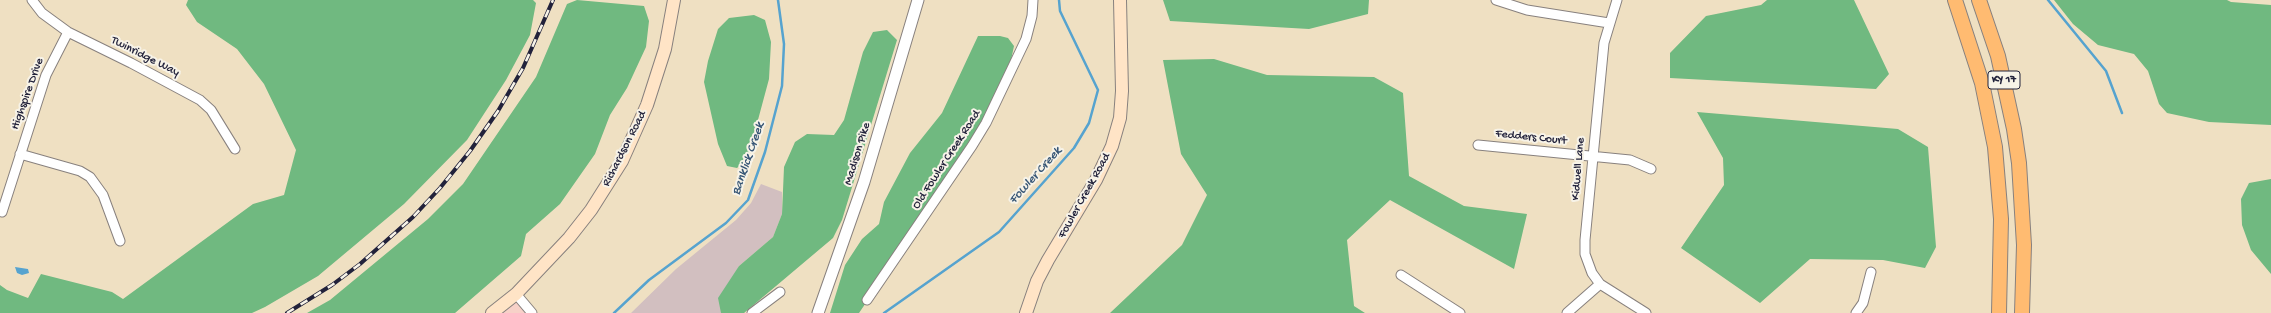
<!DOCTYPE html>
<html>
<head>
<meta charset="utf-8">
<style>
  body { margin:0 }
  canvas { display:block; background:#efe0c2 }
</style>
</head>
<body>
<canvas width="2271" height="313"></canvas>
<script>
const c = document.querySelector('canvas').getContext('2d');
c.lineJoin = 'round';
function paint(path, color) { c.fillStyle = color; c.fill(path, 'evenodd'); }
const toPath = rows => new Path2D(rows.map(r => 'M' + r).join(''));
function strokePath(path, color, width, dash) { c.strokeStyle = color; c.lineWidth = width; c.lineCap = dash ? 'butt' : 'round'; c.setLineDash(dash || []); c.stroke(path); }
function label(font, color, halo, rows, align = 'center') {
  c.font = font + ' "Gochi Hand",sans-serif'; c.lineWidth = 4; c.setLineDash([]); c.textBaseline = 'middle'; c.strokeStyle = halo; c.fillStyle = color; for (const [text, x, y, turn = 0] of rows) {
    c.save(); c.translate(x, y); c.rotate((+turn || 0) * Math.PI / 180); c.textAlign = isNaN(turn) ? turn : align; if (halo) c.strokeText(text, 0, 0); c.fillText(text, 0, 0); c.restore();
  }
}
paint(toPath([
  [516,294,532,313,492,313]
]), '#f7d1c8');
paint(toPath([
  [761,184,782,192,782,214,773,237,739,266,721,313,631,313,676,269,736,220,751,203]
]), '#d2bfc0');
paint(toPath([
  [188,0,533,0,536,3,530,35,506,80,467,140,404,204,318,276,265,307,252,313,0,313,0,285,7,290,28,298,41,274,112,292,123,299,253,204,284,195,296,150,264,84,237,49,197,22,186,5],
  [577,0,644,6,649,21,646,47,627,88,610,115,595,154,560,204,526,234,521,256,455,313,307,313,330,300,428,219,463,184,536,77,567,4],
  [1163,0,1369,0,1368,14,1309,29,1170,21],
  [1767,0,1854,0,1889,74,1876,89,1670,78,1670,53,1706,16,1761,5],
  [2054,0,2227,0,2231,2,2271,5,2271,125,2209,122,2167,113,2159,104,2148,71,2134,54,2098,45,2073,24],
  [754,15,765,20,771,42,769,79,748,157,737,168,727,166,718,144,704,82,708,61,718,29,729,18],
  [887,30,897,40,842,220,833,238,744,313,721,313,718,298,739,266,773,237,782,214,784,167,795,142,807,134,834,135,844,120,863,52,873,32],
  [978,36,1000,36,1008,38,1014,46,1006,84,938,197,859,313,830,313,845,265,862,239,879,224,884,202,910,153,942,113],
  [1214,59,1267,75,1374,77,1403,93,1409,176,1464,206,1527,214,1514,269,1390,200,1347,240,1354,306,1365,313,1110,313,1182,245,1207,195,1181,154,1163,60],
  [1697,112,1898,129,1928,147,1936,247,1925,268,1883,260,1810,259,1760,303,1681,248,1724,185,1723,158],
  [2271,179,2271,274,2251,250,2242,225,2241,199,2249,183]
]), '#70b980');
paint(toPath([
  [15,267,28,269,29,273,22,275,17,273]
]), '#56a3cf');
strokePath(toPath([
  [2048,0,2106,71,2122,113],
  [614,313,649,280,726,223,748,200,765,152,782,86,784,44,778,0],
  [884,313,999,232,1074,148,1089,123,1098,90,1060,11,1059,0]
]), '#56a3cf', 2.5);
const minor = toPath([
  [32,0,42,13,68,32,131,63,200,100,211,110,235,149],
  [1496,0,1527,10,1609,23],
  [1617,0,1604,43,1585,240,1585,254,1592,273,1600,284,1646,313],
  [1478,145,1630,160,1651,169],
  [20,154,80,171,90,177,103,195,120,241],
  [2,212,46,75,68,32],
  [1401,275,1460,313],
  [516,294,532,313],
  [867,300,972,146,986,123,1026,39,1032,16,1033,0],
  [752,313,780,292],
  [1567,313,1600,284],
  [1856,313,1863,303,1871,272]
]);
const tertiary = toPath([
  [818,313,864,182,918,0]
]);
const secondary = toPath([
  [492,313,516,294,569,238,591,210,622,161,647,105,665,49,674,0],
  [1026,313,1037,281,1048,260,1096,180,1112,146,1120,118,1122,91,1120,0]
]);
const primary = toPath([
  [1955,0,1982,83,1995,147,2001,219,1999,313],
  [1979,0,1998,56,2014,129,2019,163,2024,245,2022,313]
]);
strokePath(minor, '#88817e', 11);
strokePath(tertiary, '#88817e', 13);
strokePath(secondary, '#88817e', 14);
strokePath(primary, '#88817e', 16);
strokePath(minor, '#fff', 9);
strokePath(tertiary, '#fff', 11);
strokePath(secondary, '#ffe4c6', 12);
strokePath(primary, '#ffbb71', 14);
const rail = toPath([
  [287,313,332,285,360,264,413,217,440,188,470,151,498,111,523,68,553,0]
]);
strokePath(rail, '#22223b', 4);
strokePath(rail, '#f7f3e8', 2.5, [8]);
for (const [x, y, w] of [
  [2004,80,32]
]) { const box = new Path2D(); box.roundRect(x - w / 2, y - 9, w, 18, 3); c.fillStyle = '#f7f3e8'; c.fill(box); strokePath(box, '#22223b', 1); }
label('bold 11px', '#22223b', null, [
  ["KY 17",2004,80]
]);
label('12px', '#22223b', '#f7f3e8', [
  ["Twinridge Way",145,57,27],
  ["Highspire Drive",28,94,-70],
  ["Fedders Court",1531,138,6],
  ["Richardson Road",625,149,-63],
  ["Madison Pike",858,154,-73],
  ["Old Fowler Creek Road",947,160,-57],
  ["Kidwell Lane",1579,169,-85],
  ["Fowler Creek Road",1085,196,-61]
]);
label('italic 13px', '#375676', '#f7f3e8', [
  ["Banklick Creek",749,159,-71],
  ["Fowler Creek",1036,176,-48]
]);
</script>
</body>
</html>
